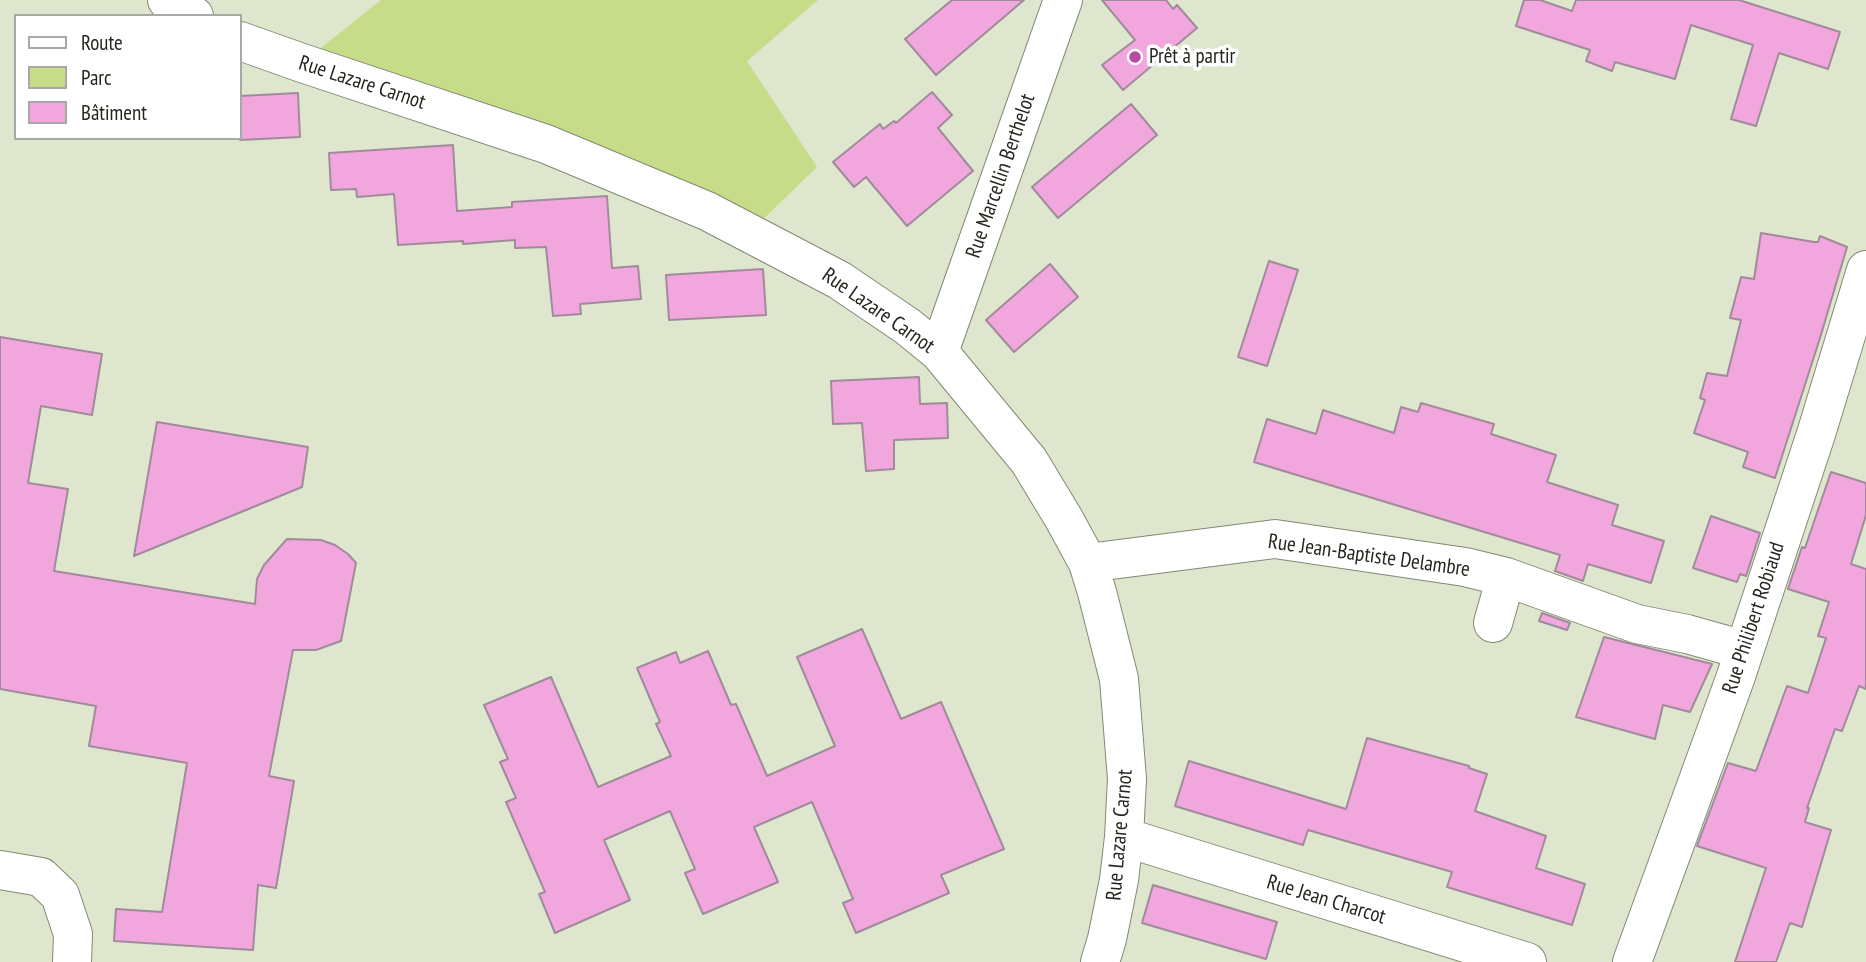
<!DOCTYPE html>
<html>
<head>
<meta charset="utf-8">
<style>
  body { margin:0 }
  #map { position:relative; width:1866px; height:962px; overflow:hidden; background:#dfe6ce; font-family:"PT Sans Narrow",sans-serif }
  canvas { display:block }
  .legend { position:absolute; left:14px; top:14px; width:228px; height:126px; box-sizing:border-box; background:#fff; border:2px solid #a7a9a5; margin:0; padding:9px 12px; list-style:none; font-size:21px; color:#24271e }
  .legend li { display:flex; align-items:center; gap:14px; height:35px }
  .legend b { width:35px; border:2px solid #a7a9a5 }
</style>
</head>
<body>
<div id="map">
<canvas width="1866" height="962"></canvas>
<ul class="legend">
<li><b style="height:9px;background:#fff"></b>Route</li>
<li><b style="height:19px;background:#c7dc89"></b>Parc</li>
<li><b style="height:19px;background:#f2a6de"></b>Bâtiment</li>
</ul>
</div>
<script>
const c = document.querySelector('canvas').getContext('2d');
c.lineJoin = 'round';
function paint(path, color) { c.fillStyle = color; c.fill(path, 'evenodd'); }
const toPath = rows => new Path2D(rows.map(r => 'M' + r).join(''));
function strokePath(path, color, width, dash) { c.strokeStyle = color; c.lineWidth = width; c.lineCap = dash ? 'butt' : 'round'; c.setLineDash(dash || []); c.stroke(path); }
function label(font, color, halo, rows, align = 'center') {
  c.font = font + ' "PT Sans Narrow",sans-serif'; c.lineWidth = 7; c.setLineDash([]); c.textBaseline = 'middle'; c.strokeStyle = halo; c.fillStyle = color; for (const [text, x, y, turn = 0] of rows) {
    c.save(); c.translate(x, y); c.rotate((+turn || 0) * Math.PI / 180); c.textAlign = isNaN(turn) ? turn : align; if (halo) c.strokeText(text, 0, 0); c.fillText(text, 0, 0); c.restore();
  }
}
paint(toPath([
  [381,0,818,0,747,61,817,167,749,233,302,63]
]), '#c7dc89');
const building = toPath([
  [952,0,1024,0,936,75,905,39,952,0],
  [1102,0,1166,0,1173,9,1177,5,1197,28,1123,90,1102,65,1135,40,1102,0],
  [1524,0,1540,0,1572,11,1576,0,1739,0,1840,32,1828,69,1779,53,1756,126,1731,119,1753,45,1691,25,1675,79,1615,62,1612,71,1586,61,1590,50,1516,26,1524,0],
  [932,92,952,115,938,128,973,171,907,226,866,177,854,187,833,162,880,124,883,129,894,121,896,123,932,92],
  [298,93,300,137,240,140,240,96,298,93],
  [1131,104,1157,135,1058,218,1032,187,1131,104],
  [453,145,457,211,512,207,512,202,607,196,612,268,638,266,641,299,580,304,581,314,553,316,546,247,515,248,515,240,463,244,463,241,398,245,394,194,357,197,356,189,331,190,329,153,453,145],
  [1761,233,1814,242,1818,242,1820,236,1847,247,1820,338,1775,478,1743,467,1748,452,1694,433,1705,400,1700,398,1707,373,1727,376,1741,320,1730,318,1741,277,1754,279,1761,233],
  [1269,261,1298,270,1267,366,1238,357,1269,261],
  [1050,264,1078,297,1014,352,986,320,1050,264],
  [763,269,766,315,669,320,666,275,763,269],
  [0,337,102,354,92,415,41,406,28,483,68,489,54,571,255,604,257,579,264,565,287,539,321,540,335,545,348,554,356,563,341,641,316,650,293,650,269,776,294,781,276,888,258,885,253,950,114,941,116,909,162,912,187,763,89,746,96,706,0,689,0,337],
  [919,377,920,404,947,403,948,438,894,440,894,469,866,471,862,423,833,424,831,381,919,377],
  [1421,403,1494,424,1491,434,1556,455,1547,482,1618,505,1612,525,1664,541,1651,583,1588,564,1583,581,1555,571,1560,555,1254,462,1267,419,1316,434,1323,410,1394,433,1401,407,1418,412,1421,403],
  [157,422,308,447,302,487,134,556,157,422],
  [1831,472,1866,483,1866,515,1851,564,1866,569,1866,689,1859,686,1842,731,1835,729,1807,808,1809,808,1805,822,1831,830,1802,927,1790,923,1776,962,1735,962,1766,868,1697,846,1728,763,1756,771,1787,686,1808,693,1826,638,1818,636,1829,602,1788,589,1802,547,1805,548,1831,472],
  [1711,516,1760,533,1746,576,1740,574,1737,582,1693,568,1711,516],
  [1542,613,1570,623,1567,630,1539,621,1542,613],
  [862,629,901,719,941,702,1004,849,941,875,949,893,856,933,843,903,853,899,812,802,754,827,778,882,703,914,685,873,695,869,670,811,604,840,630,900,555,933,539,894,545,892,506,802,516,798,500,762,508,759,484,705,551,677,598,787,671,756,656,724,660,722,637,668,676,652,680,663,708,651,731,705,736,704,767,776,835,746,797,657,862,629],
  [1604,637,1712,664,1690,712,1663,705,1655,739,1576,717,1604,637],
  [1367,738,1469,766,1469,768,1487,774,1475,811,1546,836,1536,868,1585,884,1572,925,1447,887,1452,872,1308,830,1303,845,1175,806,1189,761,1346,809,1367,738],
  [1153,885,1277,922,1266,959,1142,923,1153,885]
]);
paint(building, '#f2a6de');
strokePath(building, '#a08b9a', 2);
const minor = toPath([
  [167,0,194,16],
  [240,41,302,63,546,144,707,211,839,280,907,326,939,352,1029,461,1064,519,1088,563,1097,592,1119,679,1127,779,1124,837,1119,880,1107,939,1100,962],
  [939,352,1063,0],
  [1088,563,1275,539,1465,567,1506,577,1637,624,1687,634,1744,650],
  [1493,623,1506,577],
  [1124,837,1527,962],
  [0,870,41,877,60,895,73,934,72,962],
  [1632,962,1735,679,1816,434,1866,270]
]);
strokePath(minor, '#828973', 40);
strokePath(minor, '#fff', 38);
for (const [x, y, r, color] of [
  [1135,57,7,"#ba47a2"]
]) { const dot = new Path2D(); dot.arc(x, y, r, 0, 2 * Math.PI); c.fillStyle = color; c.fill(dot); strokePath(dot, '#fff', 2.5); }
label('21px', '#24271e', '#fff', [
  ["Prêt à partir",1149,57]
], 'left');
label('21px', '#24271e', '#fff', [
  ["Rue Lazare Carnot",362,83,18],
  ["Rue Marcellin Berthelot",1001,176,-71],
  ["Rue Lazare Carnot",878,311,35],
  ["Rue Jean-Baptiste Delambre",1369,556,8],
  ["Rue Philibert Robiaud",1754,618,-72],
  ["Rue Lazare Carnot",1120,835,-85],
  ["Rue Jean Charcot",1326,900,17]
]);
</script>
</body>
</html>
